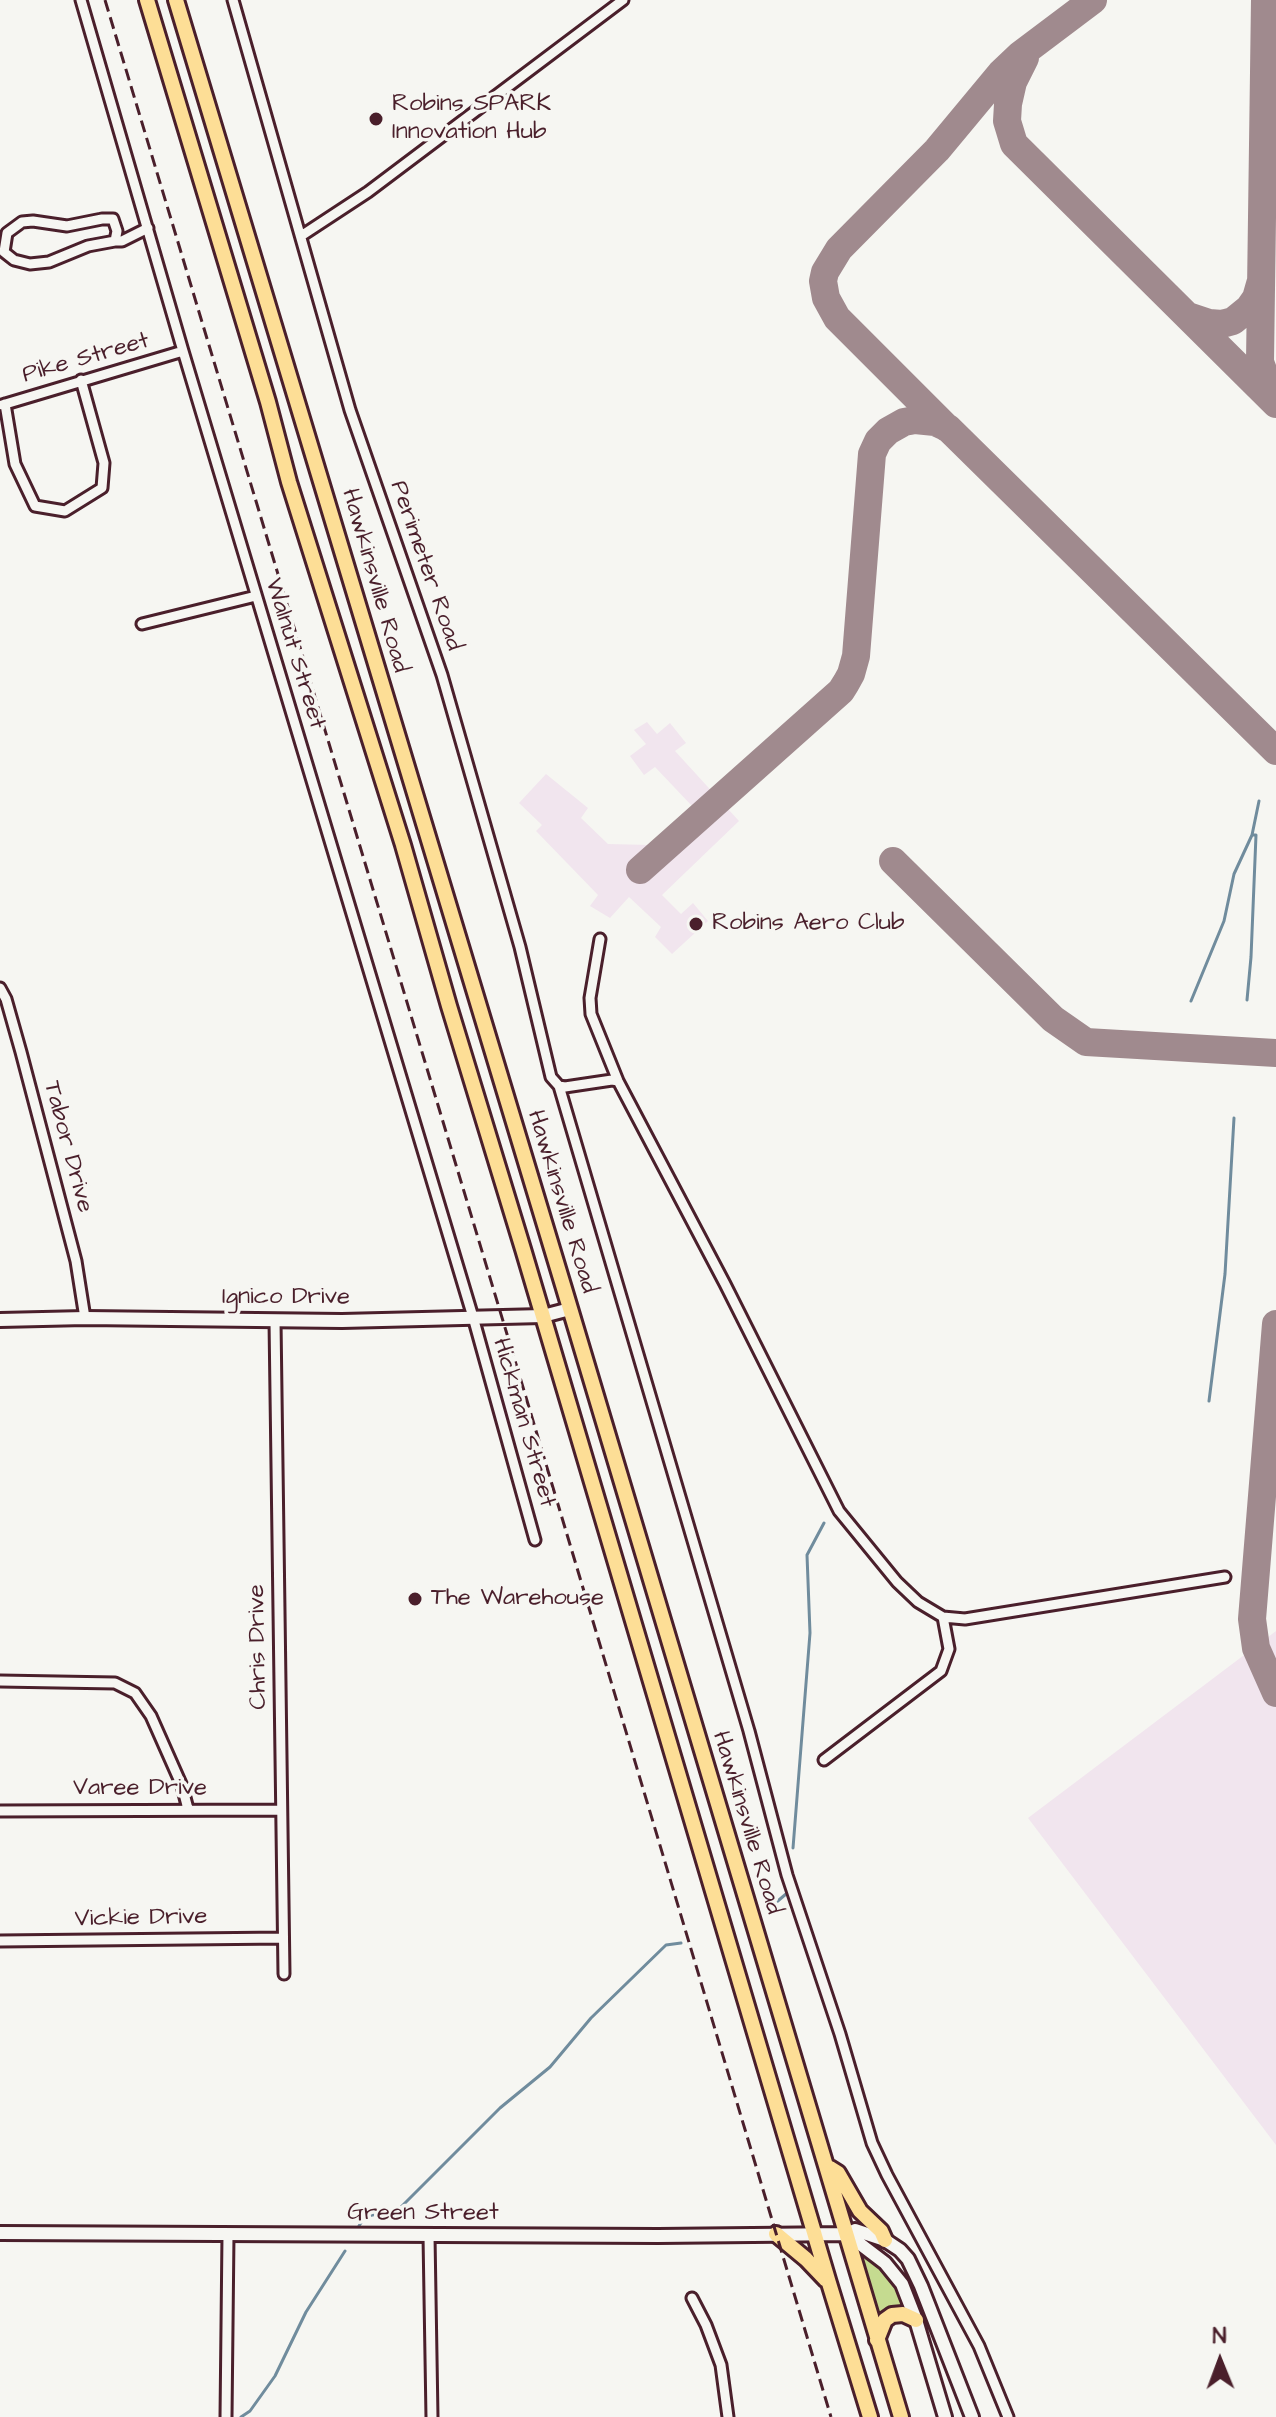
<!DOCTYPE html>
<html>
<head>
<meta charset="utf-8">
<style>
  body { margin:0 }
  #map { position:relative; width:1276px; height:2417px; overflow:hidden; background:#f6f6f2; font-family:"Architects Daughter",sans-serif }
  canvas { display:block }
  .north { position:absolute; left:1180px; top:2321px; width:80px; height:80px; -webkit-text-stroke:6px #f6f6f2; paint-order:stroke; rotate:359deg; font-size:22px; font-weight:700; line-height:32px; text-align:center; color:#4a1f2b }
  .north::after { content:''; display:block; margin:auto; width:28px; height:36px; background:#4a1f2b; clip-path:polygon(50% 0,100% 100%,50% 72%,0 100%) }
</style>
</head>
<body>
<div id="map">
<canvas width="1276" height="2417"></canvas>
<div class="north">N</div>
</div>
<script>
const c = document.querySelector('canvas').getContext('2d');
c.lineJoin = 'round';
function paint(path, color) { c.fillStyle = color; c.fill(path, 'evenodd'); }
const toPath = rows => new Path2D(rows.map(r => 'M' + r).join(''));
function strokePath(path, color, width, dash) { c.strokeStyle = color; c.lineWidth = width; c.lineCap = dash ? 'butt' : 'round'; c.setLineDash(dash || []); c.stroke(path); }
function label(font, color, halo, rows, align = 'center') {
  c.font = font + ' "Architects Daughter",sans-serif'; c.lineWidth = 7; c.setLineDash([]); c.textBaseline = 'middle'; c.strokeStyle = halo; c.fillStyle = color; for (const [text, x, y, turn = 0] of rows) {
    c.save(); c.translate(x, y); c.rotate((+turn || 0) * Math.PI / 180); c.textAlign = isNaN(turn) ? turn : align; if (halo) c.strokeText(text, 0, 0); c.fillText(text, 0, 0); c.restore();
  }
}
paint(toPath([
  [647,722,657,734,670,723,686,743,675,751,739,821,662,895,681,914,693,903,708,921,672,954,655,937,661,927,629,897,610,918,590,906,598,895,536,831,542,825,519,803,546,774,588,808,581,818,608,844,651,845,692,806,655,767,644,775,630,756,646,744,634,730],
  [1276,1631,1276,2145,1028,1818]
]), '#f1e5ee');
paint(toPath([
  [860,2257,867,2259,883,2271,892,2281,905,2307,888,2310,879,2321]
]), '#c5db90');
strokePath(toPath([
  [1247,1000,1251,957,1256,835,1252,835],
  [1191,1001,1224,921,1234,874,1252,835,1259,801],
  [1209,1401,1225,1274,1234,1118],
  [793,1848,810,1633,807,1555,824,1523],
  [773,1905,786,1894],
  [356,2231,362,2221,368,2216,399,2209,500,2108,550,2067,591,2018,666,1945,681,1943],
  [241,2417,250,2411,275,2376,306,2312,345,2251]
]), '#708c9d', 3);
strokePath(toPath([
  [1265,0,1260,362,1272,395],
  [1025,58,1013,82,1008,104,1007,121,1014,144,1276,404],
  [1188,316,1209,323,1222,324,1233,321,1249,308,1256,298,1260,284],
  [947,428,837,318,826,298,823,281,825,272,839,249,937,150,1001,73,1020,55,1093,0],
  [893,861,1053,1019,1086,1042,1276,1053],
  [640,870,841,691,846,683,851,674,856,656,872,454,878,441,888,431,904,422,915,420,935,422,948,428,1276,751],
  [1276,1324,1252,1619,1256,1648,1276,1693]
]), '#a08a8e', 28);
const street = toPath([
  [81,0,183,351,473,1317,535,1540],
  [233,0,350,410,442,675,520,947,551,1077,559,1086,565,1087,612,1080,618,1081],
  [102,219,113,219,117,231,115,241,88,246,49,262,30,264,14,260,4,252,7,233,22,222,33,221,67,226,102,219],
  [301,236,368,192,623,0],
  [115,241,122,241,148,228],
  [5,404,15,464,35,506,65,511,102,488,104,463,81,380],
  [2,405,183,351],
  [142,624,256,596],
  [600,939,590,998,591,1014,618,1081,725,1284,839,1511,897,1582,918,1602,943,1617,949,1649,941,1671,824,1760],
  [0,988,6,999,21,1052,76,1261,85,1318],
  [559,1086,749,1731,787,1875,840,2034,872,2143,887,2175,979,2346,1008,2417],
  [275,1321,284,1974],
  [943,1617,965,1619,1225,1577],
  [0,1681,115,1683,135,1693,151,1716,182,1786,188,1809],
  [0,1811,281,1810],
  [0,1941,283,1938],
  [429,2236,432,2417],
  [692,2298,706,2325,721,2365,728,2417],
  [226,2417,228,2235]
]);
const secondary = toPath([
  [0,1320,85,1318,342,1321,543,1316,570,1309],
  [0,2233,658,2236,847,2234,855,2230,885,2240,900,2250,908,2259,921,2286,972,2417],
  [847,2234,885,2263,902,2284,916,2320,945,2417]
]);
const primary = toPath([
  [147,0,268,402,289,482,403,845,449,1006,523,1249,829,2283,870,2417],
  [176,0,563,1285,901,2417],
  [830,2168,838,2173,860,2211,881,2231,885,2240],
  [776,2234,806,2259,826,2280],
  [877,2340,885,2320,892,2315,903,2314,916,2320]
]);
strokePath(street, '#4a1f2b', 15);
strokePath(secondary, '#4a1f2b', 18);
strokePath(primary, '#4a1f2b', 20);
strokePath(street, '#f6f6f2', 9);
strokePath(secondary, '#f6f6f2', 12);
strokePath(primary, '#fdde96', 14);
strokePath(toPath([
  [105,0,519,1374,831,2417]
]), '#4a1f2b', 3, [12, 6]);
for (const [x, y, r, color] of [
  [376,119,8,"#4a1f2b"],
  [696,924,8,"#4a1f2b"],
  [415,1599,8,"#4a1f2b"]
]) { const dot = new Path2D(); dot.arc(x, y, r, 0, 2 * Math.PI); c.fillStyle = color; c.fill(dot); strokePath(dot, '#f6f6f2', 3); }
label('24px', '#4a1f2b', '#f6f6f2', [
  ["Robins SPARK",392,105],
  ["Innovation Hub",392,133],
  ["Robins Aero Club",712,924],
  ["The Warehouse",431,1599]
], 'left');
label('24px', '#4a1f2b', '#f6f6f2', [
  ["Pike Street",86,359,-16],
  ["Perimeter Road",425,566,71],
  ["Hawkinsville Road",374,581,74],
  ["Walnut Street",294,654,73],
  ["Tabor Drive",67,1147,75],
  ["Hawkinsville Road",561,1202,73],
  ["Ignico Drive",286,1298],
  ["Hickman Street",523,1423,74],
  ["Chris Drive",259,1647,-91],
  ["Varee Drive",140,1789],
  ["Hawkinsville Road",746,1823,73],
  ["Vickie Drive",141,1919,-1],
  ["Green Street",423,2214]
]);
</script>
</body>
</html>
